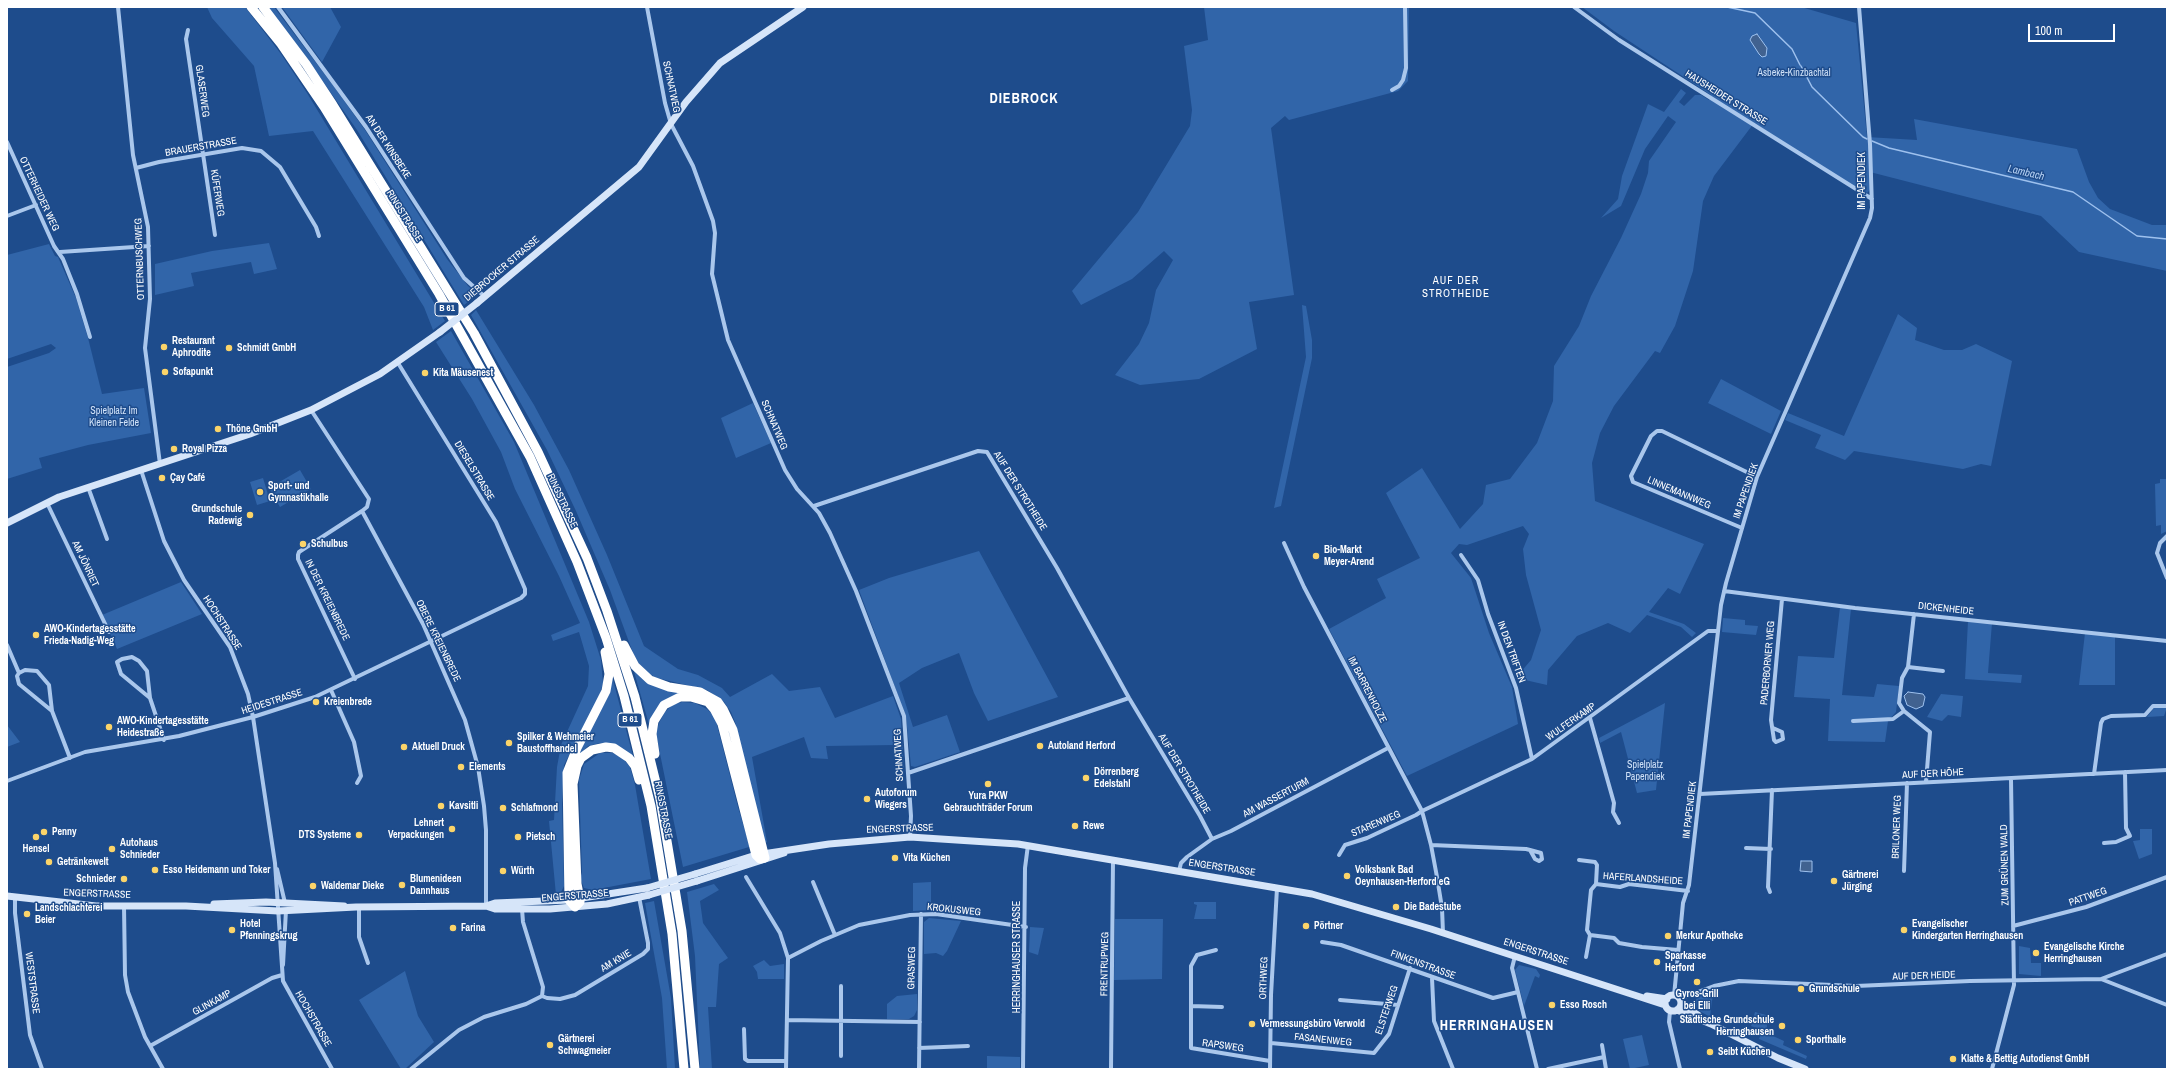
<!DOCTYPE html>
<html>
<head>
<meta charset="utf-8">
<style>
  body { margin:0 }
  #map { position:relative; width:2174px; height:1076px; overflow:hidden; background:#1e4c8c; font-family:"Archivo Narrow",sans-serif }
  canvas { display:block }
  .frame { position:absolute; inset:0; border:8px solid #fff; pointer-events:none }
  .scale { position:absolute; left:2028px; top:24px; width:87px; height:18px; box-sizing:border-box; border:2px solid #fff; border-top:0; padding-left:5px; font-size:12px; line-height:14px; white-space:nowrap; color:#fff; -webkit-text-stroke:3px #1e4c8c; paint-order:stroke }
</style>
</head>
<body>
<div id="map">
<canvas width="2174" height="1076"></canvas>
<div class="frame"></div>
<div class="scale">100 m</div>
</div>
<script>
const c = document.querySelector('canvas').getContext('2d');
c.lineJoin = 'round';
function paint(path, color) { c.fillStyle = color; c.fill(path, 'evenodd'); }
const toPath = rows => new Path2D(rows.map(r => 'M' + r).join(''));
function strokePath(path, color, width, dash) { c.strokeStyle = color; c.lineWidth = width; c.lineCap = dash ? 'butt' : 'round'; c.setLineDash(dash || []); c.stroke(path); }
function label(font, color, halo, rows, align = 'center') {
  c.font = font + ' "Archivo Narrow",sans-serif'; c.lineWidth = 3; c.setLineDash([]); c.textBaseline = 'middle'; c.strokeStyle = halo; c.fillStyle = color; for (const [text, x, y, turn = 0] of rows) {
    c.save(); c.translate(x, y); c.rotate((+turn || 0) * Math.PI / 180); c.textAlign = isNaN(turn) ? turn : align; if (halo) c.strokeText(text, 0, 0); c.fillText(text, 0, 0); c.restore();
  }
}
paint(toPath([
  [207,7,245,7,281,54,307,93,445,321,433,330,424,307,313,131,269,136,254,66,212,18],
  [268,7,274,7,332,84,365,130,447,259,468,286,476,293,473,298,464,305,357,130,300,49],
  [282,7,330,7,341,27,322,62],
  [1204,7,1409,7,1408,81,1398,91,1289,120,1285,116,1271,128,1294,295,1249,302,1257,349,1199,379,1140,385,1115,375,1139,344,1149,323,1156,290,1173,260,1164,251,1132,279,1081,305,1072,291,1138,212,1190,126,1192,110,1184,46,1208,40],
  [1582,7,1801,7,1856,23,1867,137,1917,140,1914,119,2077,149,2089,182,2098,198,2110,209,2152,225,2167,225,2167,271,2079,252,2041,216,1870,172,1870,190,1866,194,1754,123,1714,176,1703,201,1693,271,1675,326,1660,353,1655,351,1614,406,1600,433,1592,463,1595,501,1704,544,1680,594,1668,588,1649,612,1684,624,1696,633,1692,637,1681,627,1647,615,1630,633,1608,623,1577,636,1548,670,1547,685,1525,680,1520,673,1531,660,1541,630,1526,575,1523,549,1529,534,1523,526,1467,545,1459,544,1451,553,1471,578,1489,633,1512,687,1518,724,1407,776,1329,629,1386,598,1377,579,1420,558,1386,493,1422,468,1460,529,1483,504,1486,485,1510,479,1537,443,1553,401,1554,366,1579,326,1591,296,1621,238,1641,194,1648,173,1649,161,1676,122,1668,116,1645,149,1621,206,1601,218,1618,199,1622,176,1648,104,1664,112,1681,89,1686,93,1679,102,1684,106,1695,95,1701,95,1709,100,1711,95,1614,31],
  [269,243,277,269,254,274,251,262,207,270,191,273,194,286,155,295,155,264,212,251],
  [49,244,55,256,58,257,76,298,88,338,102,394,144,388,151,433,88,445,39,458,42,468,7,479,7,367,49,353,56,348,51,344,7,359,7,255],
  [1302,305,1306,306,1312,340,1312,358,1281,506,1274,508,1306,357],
  [476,310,534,405,569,470,607,555,644,646,678,669,698,675,722,688,730,697,772,674,789,691,820,687,835,718,893,696,901,719,904,770,902,771,895,745,826,746,828,759,811,758,804,737,752,757,767,842,765,843,735,722,731,712,724,702,707,690,657,678,647,673,638,663,633,653,610,590,576,511,547,450,471,315],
  [1898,314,1917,328,1915,340,1944,350,1962,350,1976,344,2012,361,1991,466,1981,464,1963,469,1854,451,1845,460,1815,448,1821,435,1785,420,1788,413,1844,436],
  [451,331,514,442,589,622,601,660,603,683,600,694,564,765,562,803,564,886,561,892,556,895,549,821,554,820,557,767,561,745,588,686,589,666,579,632,553,641,551,635,580,623,559,576,515,489,501,452,472,399,436,342],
  [1721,379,1781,411,1771,434,1708,403],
  [753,403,771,443,736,458,721,418],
  [300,470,311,489,280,507,269,488],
  [263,478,270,501,257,505,250,482],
  [2160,479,2167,479,2167,531,2161,534,2161,525,2156,526,2155,484,2160,483],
  [979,551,1058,697,988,721,974,693,959,653,922,668,899,683,913,727,947,715,960,752,915,767,911,766,906,717,859,590,889,578],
  [181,582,202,614,117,649,102,615],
  [1840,607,1851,609,1842,695,1874,697,1877,684,1899,686,1896,712,1888,721,1885,742,1828,741,1830,699,1794,697,1798,656,1834,658],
  [1723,618,1745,620,1745,625,1758,626,1756,635,1722,632],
  [1968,621,1992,623,1988,673,2022,675,2021,683,1965,679],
  [2085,633,2115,636,2115,685,2079,685],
  [633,668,646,681,666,690,704,696,719,707,729,725,760,845,758,845,727,727,718,709,702,697,688,694,674,697,662,703,654,715,650,728],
  [612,676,634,760,615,744,600,743,588,746,578,757],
  [1941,694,1963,696,1961,717,1948,715,1942,721,1927,717],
  [682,702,695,703,707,709,715,717,738,807,749,844,749,847,683,867,656,734,659,723,665,712,672,705],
  [1665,703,1656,790,1637,793,1621,732,1600,743,1599,738],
  [2167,707,2164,716,2147,717,2154,708],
  [7,725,20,742,7,747],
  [600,753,613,753,622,757,630,767,635,785,651,879,593,890,584,888,580,878,582,873,579,780,584,764],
  [2140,829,2152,829,2152,854,2139,859,2133,841,2140,840],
  [931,882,931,910,913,911,913,883],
  [714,884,719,890,700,901,703,923,728,958,719,964,716,1007,708,1007,712,1069,700,1069,695,956,687,892],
  [654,901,671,998,675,1069,667,1069,662,998,645,903],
  [1194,902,1216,902,1216,919,1194,919,1197,905,1194,904],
  [929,918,961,921,947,951,943,956,936,953,924,954,924,922],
  [1115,919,1163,919,1162,979,1114,980],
  [1030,927,1044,928,1038,955,1029,952],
  [2019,946,2030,948,2031,963,2041,963,2041,976,2019,974],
  [764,960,770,966,784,964,784,979,758,979,757,972,753,966],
  [1519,965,1536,969,1540,975,1539,978,1535,976,1524,1006,1515,970],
  [405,971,418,1016,434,1042,405,1069,401,1069,359,1000],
  [1709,991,1713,993,1710,1017,1698,1010,1694,1003,1699,995],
  [917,994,917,1010,914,1016,909,1019,887,1019,887,1004,897,996],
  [1755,1012,1766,1015,1767,1027,1765,1031,1751,1026],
  [1762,1031,1784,1041,1783,1045,1807,1056,1806,1059,1759,1039],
  [1642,1035,1649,1065,1630,1069,1623,1039],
  [987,1056,1020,1057,1020,1069,987,1069]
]), '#3165a9');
const water = toPath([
  [1757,34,1767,48,1766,56,1762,57,1759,54,1750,40,1752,36,1757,34],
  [1908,692,1923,694,1925,697,1923,706,1916,709,1907,705,1904,696,1908,692],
  [1801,861,1812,861,1812,872,1800,871,1801,861]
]);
paint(water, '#416290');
strokePath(water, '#9ec1ee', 1);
strokePath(toPath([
  [1727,7,1755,13,1792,49,1800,65],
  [1801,66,1812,87,1863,137,1867,139],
  [1872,141,1889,148,2073,192,2137,236,2167,239]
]), '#9ec1ee', 1.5);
strokePath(toPath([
  [118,7,133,155,148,227,150,299,145,348,160,464],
  [278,7,366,127,464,278,484,296],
  [647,7,665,103,671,124,693,166,713,221,715,233,712,274,728,340,785,470,797,489,819,513,830,533,856,591,904,716,911,816,910,837],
  [1574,7,1619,40,1695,88,1872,199],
  [188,30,186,39,215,235],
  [1392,90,1399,86,1403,80,1406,68,1405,7],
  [7,142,54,246,63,259,77,294,90,337],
  [136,168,159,162,242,148,261,151,280,167,316,227,319,236],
  [7,216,36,205],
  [60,252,149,246],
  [311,410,369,499,367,507,362,511,423,624,465,720,478,767,484,806,486,830,486,906],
  [141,470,164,541,184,580,230,647,248,694,253,717,275,863,283,981,332,1069],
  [88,487,107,539],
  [47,503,109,632],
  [814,506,978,451,987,452,1057,568,1129,698,1200,816,1212,839],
  [1742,528,1633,482,1631,476,1651,436,1657,431,1662,431,1757,477],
  [2167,536,2160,543,2157,553,2167,578],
  [1284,543,1304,587,1422,811,1431,845,1437,877,1442,908,1443,933],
  [1461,555,1478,580,1488,614,1516,688,1532,759],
  [1724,591,1855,608,2167,641],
  [1914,614,1908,667,1902,678,1899,703,1904,711,1930,732,1926,782],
  [7,645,19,673],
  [1908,667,1943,671],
  [355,679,298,559,298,555,299,552,362,511],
  [331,690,354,742,361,776,357,783],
  [150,698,121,674,117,662,122,659,132,657,139,661,147,671,150,698,164,740],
  [52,711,19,684,17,676,19,673,25,670,37,671,49,685,52,711,70,758],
  [1590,718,1614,803,1613,812,1619,823],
  [1853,721,1893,719,1904,711],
  [1773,728,1782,732,1783,739,1776,742,1774,740,1771,720,1782,599],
  [908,773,1129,698],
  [2094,774,2101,723,2103,719,2111,716,2145,715,2153,706,2167,706],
  [7,781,85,752,179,736,253,717,315,697,521,598,525,594,525,589,496,522,398,363],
  [1700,794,2167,770],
  [2104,843,2116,842,2130,836,2126,828,2125,772],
  [1431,845,1526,849,1530,850,1535,859,1539,861,1542,859,1541,853,1530,850],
  [1746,848,1771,849],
  [1339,855,1345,845,1367,838,1416,815,1422,811,1532,759,1708,631,1718,631],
  [1579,860,1595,862,1597,865,1596,884],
  [277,869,285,903],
  [1179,871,1181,863,1187,857,1212,839,1231,831,1388,748],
  [1904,871,1907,783],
  [746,877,780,933,788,958,786,1069],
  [813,882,835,935],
  [1770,892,1768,887,1772,790],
  [15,897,15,913,30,1035,42,1069],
  [124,906,125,975,128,992,145,1037,163,1069],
  [359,907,359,937,368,963],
  [2013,926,2086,907,2167,877],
  [1322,942,1341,945,1493,998,1518,992],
  [1216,950,1197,955,1191,966,1191,1048,1270,1061],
  [1678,950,1642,947,1619,943,1614,938,1590,935,1587,930,1591,890,1596,884,1620,887,1629,884,1688,891],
  [1515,956,1512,968,1537,1069],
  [1586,957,1590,935],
  [788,958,821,941,859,925,910,915,936,914,1026,927],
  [283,965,286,910],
  [1432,978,1434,1021,1453,1069],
  [2101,979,2167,954],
  [542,996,547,998,560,999,575,995,643,954,648,949,648,943,639,897],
  [1674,996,1683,903,1689,885,1721,605,1726,583,1757,477,1870,218,1872,208,1870,144,1859,7],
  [1679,999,1714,986,1739,981,1856,986,1970,981,2101,979,2167,1005],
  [1340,1000,1398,1005],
  [1191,1006,1222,1007],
  [1670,1011,1669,1022,1680,1069],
  [787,1020,920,1022],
  [744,1029,745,1059,748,1061,786,1061],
  [1271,1043,1374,1053,1389,1034,1410,968],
  [1602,1045,1606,1069],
  [150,1046,272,978,282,975],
  [919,1048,968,1046],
  [841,1056,841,986],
  [411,1069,459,1030,484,1017,526,1004,542,996,543,987,523,922,522,909],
  [919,1069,921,914],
  [1023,1069,1025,868,1028,845],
  [1111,1069,1113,860],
  [1270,1069,1271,995,1277,888],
  [1548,1069,1604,1057],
  [1992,1069,2014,985,2011,779]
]), '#aac7ec', 4);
strokePath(toPath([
  [477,303,639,167,686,102,720,63,803,7],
  [7,523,59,497,250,434,311,410,380,374,440,332],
  [695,874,756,855,829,844,910,837,1018,844,1312,894,1431,929,1665,1005],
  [697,881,784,853],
  [7,896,96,906,186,906,278,911,356,907,486,906,495,909,550,909,607,904,649,895],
  [214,904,266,902,344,906],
  [486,906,495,903,569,900,647,888],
  '1665 1003a8 8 0 1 1 16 0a8 8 0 1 1-16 0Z',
  [1647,996,1667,999],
  [1681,1005,1698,1015],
  [1677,1010,1711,1024,1778,1058,1805,1069]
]), '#d6e5f9', 7);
strokePath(toPath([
  [251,7,281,44,324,107,439,294,530,457,577,562,606,638,624,696,651,806,672,934,684,1069],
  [263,7,306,64,333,105,474,333,538,452,587,558,607,611,635,697,660,799,682,931,695,1069],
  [624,645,635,666,650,680,669,687,700,692,718,702,723,709,733,730,765,858,760,859,756,855,722,724,714,709,708,702,691,697,680,697,664,705,654,721,652,734,655,754],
  [605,652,609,674,606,691,577,748,567,773,569,900,575,907,580,902,580,899,577,884,573,784,577,766,581,758,592,750,606,747,614,748,629,758,635,766,639,780]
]), '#fff', 9);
strokePath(toPath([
  [440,332,477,303],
  [647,888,695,874],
  [649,895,697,881]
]), '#d6e5f9', 7);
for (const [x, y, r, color] of [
  [164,347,4,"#fbd469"],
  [229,348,4,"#fbd469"],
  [165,372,4,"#fbd469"],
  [425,373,4,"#fbd469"],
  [218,429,4,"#fbd469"],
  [174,449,4,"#fbd469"],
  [162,478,4,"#fbd469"],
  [260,492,4,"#fbd469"],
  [250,515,4,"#fbd469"],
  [303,544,4,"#fbd469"],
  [1316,556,4,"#fbd469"],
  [36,635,4,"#fbd469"],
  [316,702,4,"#fbd469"],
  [109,727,4,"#fbd469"],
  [509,743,4,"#fbd469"],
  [1040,746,4,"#fbd469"],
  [404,747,4,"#fbd469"],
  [461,767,4,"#fbd469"],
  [1086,778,4,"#fbd469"],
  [988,784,4,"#fbd469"],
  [867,799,4,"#fbd469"],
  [441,806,4,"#fbd469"],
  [503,808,4,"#fbd469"],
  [1075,826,4,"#fbd469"],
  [452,829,4,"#fbd469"],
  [44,832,4,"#fbd469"],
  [359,835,4,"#fbd469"],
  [36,837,4,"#fbd469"],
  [518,837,4,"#fbd469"],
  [112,849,4,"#fbd469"],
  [895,858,4,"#fbd469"],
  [49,862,4,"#fbd469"],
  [155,870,4,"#fbd469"],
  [503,871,4,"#fbd469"],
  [1347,876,4,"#fbd469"],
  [124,879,4,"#fbd469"],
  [1834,881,4,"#fbd469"],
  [402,885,4,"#fbd469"],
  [313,886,4,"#fbd469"],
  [1396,907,4,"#fbd469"],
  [27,914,4,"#fbd469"],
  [1306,926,4,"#fbd469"],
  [453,928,4,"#fbd469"],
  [232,930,4,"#fbd469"],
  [1904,930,4,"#fbd469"],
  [1668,936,4,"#fbd469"],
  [2036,953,4,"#fbd469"],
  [1657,962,4,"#fbd469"],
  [1697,982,4,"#fbd469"],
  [1801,989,4,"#fbd469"],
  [1552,1005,4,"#fbd469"],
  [1252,1024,4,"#fbd469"],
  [1782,1026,4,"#fbd469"],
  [1798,1040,4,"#fbd469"],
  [550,1045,4,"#fbd469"],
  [1710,1052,4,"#fbd469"],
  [1953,1059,4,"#fbd469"]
]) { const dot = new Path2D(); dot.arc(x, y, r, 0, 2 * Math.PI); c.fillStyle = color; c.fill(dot); strokePath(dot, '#1e4c8c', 1.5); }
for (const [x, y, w] of [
  [447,309,24],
  [630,720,24]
]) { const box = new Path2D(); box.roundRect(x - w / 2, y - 7, w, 14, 3); c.fillStyle = '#1e4c8c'; c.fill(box); strokePath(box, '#fff', 1); }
label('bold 9px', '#fff', null, [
  ["B 61",447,309],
  ["B 61",630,720]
]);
label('10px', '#d0e2f9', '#1e4c8c', [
  ["Asbeke-Kinzbachtal",1794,73],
  ["Spielplatz Im",114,411],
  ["Kleinen Felde",114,423],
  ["Spielplatz",1645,765],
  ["Papendiek",1645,777]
]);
label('10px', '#fff', '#1e4c8c', [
  ["SCHNATWEG",671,87,78],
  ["GLASERWEG",202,91,82],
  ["HAUSHEIDER STRASSE",1726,98,32],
  ["BRAUERSTRASSE",201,147,-10],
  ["AN DER KINSBEKE",388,147,57],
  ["IM PAPENDIEK",1862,181,-90],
  ["KÜFERWEG",217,193,81],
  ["OTTERHEIDER WEG",39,194,65],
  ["RINGSTRASSE",404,216,58],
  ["OTTERNBUSCHWEG",140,259,-92],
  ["DIEBROCKER STRASSE",502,269,-40],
  ["SCHNATWEG",774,425,67],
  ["DIESELSTRASSE",474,471,59],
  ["AUF DER STROTHEIDE",1020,491,58],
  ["IM PAPENDIEK",1746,491,-71],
  ["LINNEMANNWEG",1679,493,23],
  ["RINGSTRASSE",562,501,65],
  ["AM JÖNRIET",85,564,65],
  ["IN DER KREIENBREDE",327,600,64],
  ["DICKENHEIDE",1946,609,6],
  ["HOCHSTRASSE",222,623,57],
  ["OBERE KREIENBREDE",438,641,64],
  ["IN DEN TRIFTEN",1511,652,70],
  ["PADERBORNER WEG",1768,663,-85],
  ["IM BARRENHOLZE",1367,690,63],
  ["HEIDESTRASSE",272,702,-18],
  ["WULFERKAMP",1571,722,-35],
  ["SCHNATWEG",899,755,-93],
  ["AUF DER STROTHEIDE",1184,774,59],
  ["AUF DER HÖHE",1933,774,-3],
  ["AM WASSERTURM",1276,798,-28],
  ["RINGSTRASSE",663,810,79],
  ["IM PAPENDIEK",1690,810,-83],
  ["STARENWEG",1376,824,-23],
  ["BRILONER WEG",1897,827,-88],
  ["ENGERSTRASSE",900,829,-2],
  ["ZUM GRÜNEN WALD",2005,865,-91],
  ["ENGERSTRASSE",1222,868,9],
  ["HAFERLANDSHEIDE",1643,879,4],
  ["ENGERSTRASSE",97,894,2],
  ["ENGERSTRASSE",575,896,-5],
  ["PATTWEG",2088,897,-19],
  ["KROKUSWEG",954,910,6],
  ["ENGERSTRASSE",1536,952,18],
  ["HERRINGHAUSER STRASSE",1017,957,-90],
  ["AM KNIE",616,961,-31],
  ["FRENTRUPWEG",1105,964,-89],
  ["FINKENSTRASSE",1423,965,20],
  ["GRASWEG",912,968,-89],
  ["AUF DER HEIDE",1924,976,-2],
  ["ORTHWEG",1264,978,-88],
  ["WESTSTRASSE",32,983,83],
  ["GLINKAMP",212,1003,-29],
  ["ELSTERWEG",1387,1010,-71],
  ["HOCHSTRASSE",313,1019,60],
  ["FASANENWEG",1323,1040,6],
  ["RAPSWEG",1223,1046,8]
]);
label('bold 10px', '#fff', '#1e4c8c', [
  ["Restaurant",172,341],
  ["Aphrodite",172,353],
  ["Schmidt GmbH",237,348],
  ["Sofapunkt",173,372],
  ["Kita Mäusenest",433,373],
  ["Thöne GmbH",226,429],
  ["Royal Pizza",182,449],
  ["Çay Café",170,478],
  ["Sport- und",268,486],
  ["Gymnastikhalle",268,498],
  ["Grundschule",242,509,"right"],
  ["Radewig",242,521,"right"],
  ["Schulbus",311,544],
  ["Bio-Markt",1324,550],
  ["Meyer-Arend",1324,562],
  ["AWO-Kindertagesstätte",44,629],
  ["Frieda-Nadig-Weg",44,641],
  ["Kreienbrede",324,702],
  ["AWO-Kindertagesstätte",117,721],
  ["Heidestraße",117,733],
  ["Spilker & Wehmeier",517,737],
  ["Baustoffhandel",517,749],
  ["Autoland Herford",1048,746],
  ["Aktuell Druck",412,747],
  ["Elements",469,767],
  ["Dörrenberg",1094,772],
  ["Edelstahl",1094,784],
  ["Autoforum",875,793],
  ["Wiegers",875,805],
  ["Yura PKW",988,796,"center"],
  ["Gebrauchträder Forum",988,808,"center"],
  ["Kavsitli",449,806],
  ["Schlafmond",511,808],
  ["Lehnert",444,823,"right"],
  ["Verpackungen",444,835,"right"],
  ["Rewe",1083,826],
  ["Penny",52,832],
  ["DTS Systeme",351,835,"right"],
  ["Pietsch",526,837],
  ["Autohaus",120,843],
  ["Schnieder",120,855],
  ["Hensel",36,849,"center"],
  ["Vita Küchen",903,858],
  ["Getränkewelt",57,862],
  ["Esso Heidemann und Toker",163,870],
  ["Volksbank Bad",1355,870],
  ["Oeynhausen-Herford eG",1355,882],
  ["Würth",511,871],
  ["Gärtnerei",1842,875],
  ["Jürging",1842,887],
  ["Schnieder",116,879,"right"],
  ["Blumenideen",410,879],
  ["Dannhaus",410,891],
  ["Waldemar Dieke",321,886],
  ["Die Badestube",1404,907],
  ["Landschlachterei",35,908],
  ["Beier",35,920],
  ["Hotel",240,924],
  ["Pfenningskrug",240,936],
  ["Evangelischer",1912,924],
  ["Kindergarten Herringhausen",1912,936],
  ["Pörtner",1314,926],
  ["Farina",461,928],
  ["Merkur Apotheke",1676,936],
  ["Evangelische Kirche",2044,947],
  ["Herringhausen",2044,959],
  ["Sparkasse",1665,956],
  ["Herford",1665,968],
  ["Grundschule",1809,989],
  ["Gyros-Grill",1697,994,"center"],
  ["bei Elli",1697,1006,"center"],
  ["Esso Rosch",1560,1005],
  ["Städtische Grundschule",1774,1020,"right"],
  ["Herringhausen",1774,1032,"right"],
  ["Vermessungsbüro Verwold",1260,1024],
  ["Gärtnerei",558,1039],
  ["Schwagmeier",558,1051],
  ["Sporthalle",1806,1040],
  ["Seibt Küchen",1718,1052],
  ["Klatte & Bettig Autodienst GmbH",1961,1059]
], 'left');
label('italic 11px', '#b6d1f3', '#1e4c8c', [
  ["Lambach",2026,173,13]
]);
c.letterSpacing = '1px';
label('11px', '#fff', '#1e4c8c', [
  ["AUF DER",1456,281],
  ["STROTHEIDE",1456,294]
]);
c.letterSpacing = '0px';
c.letterSpacing = '1px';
label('bold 14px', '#fff', '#1e4c8c', [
  ["DIEBROCK",1024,99],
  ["HERRINGHAUSEN",1497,1026]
]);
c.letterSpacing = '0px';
</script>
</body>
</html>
